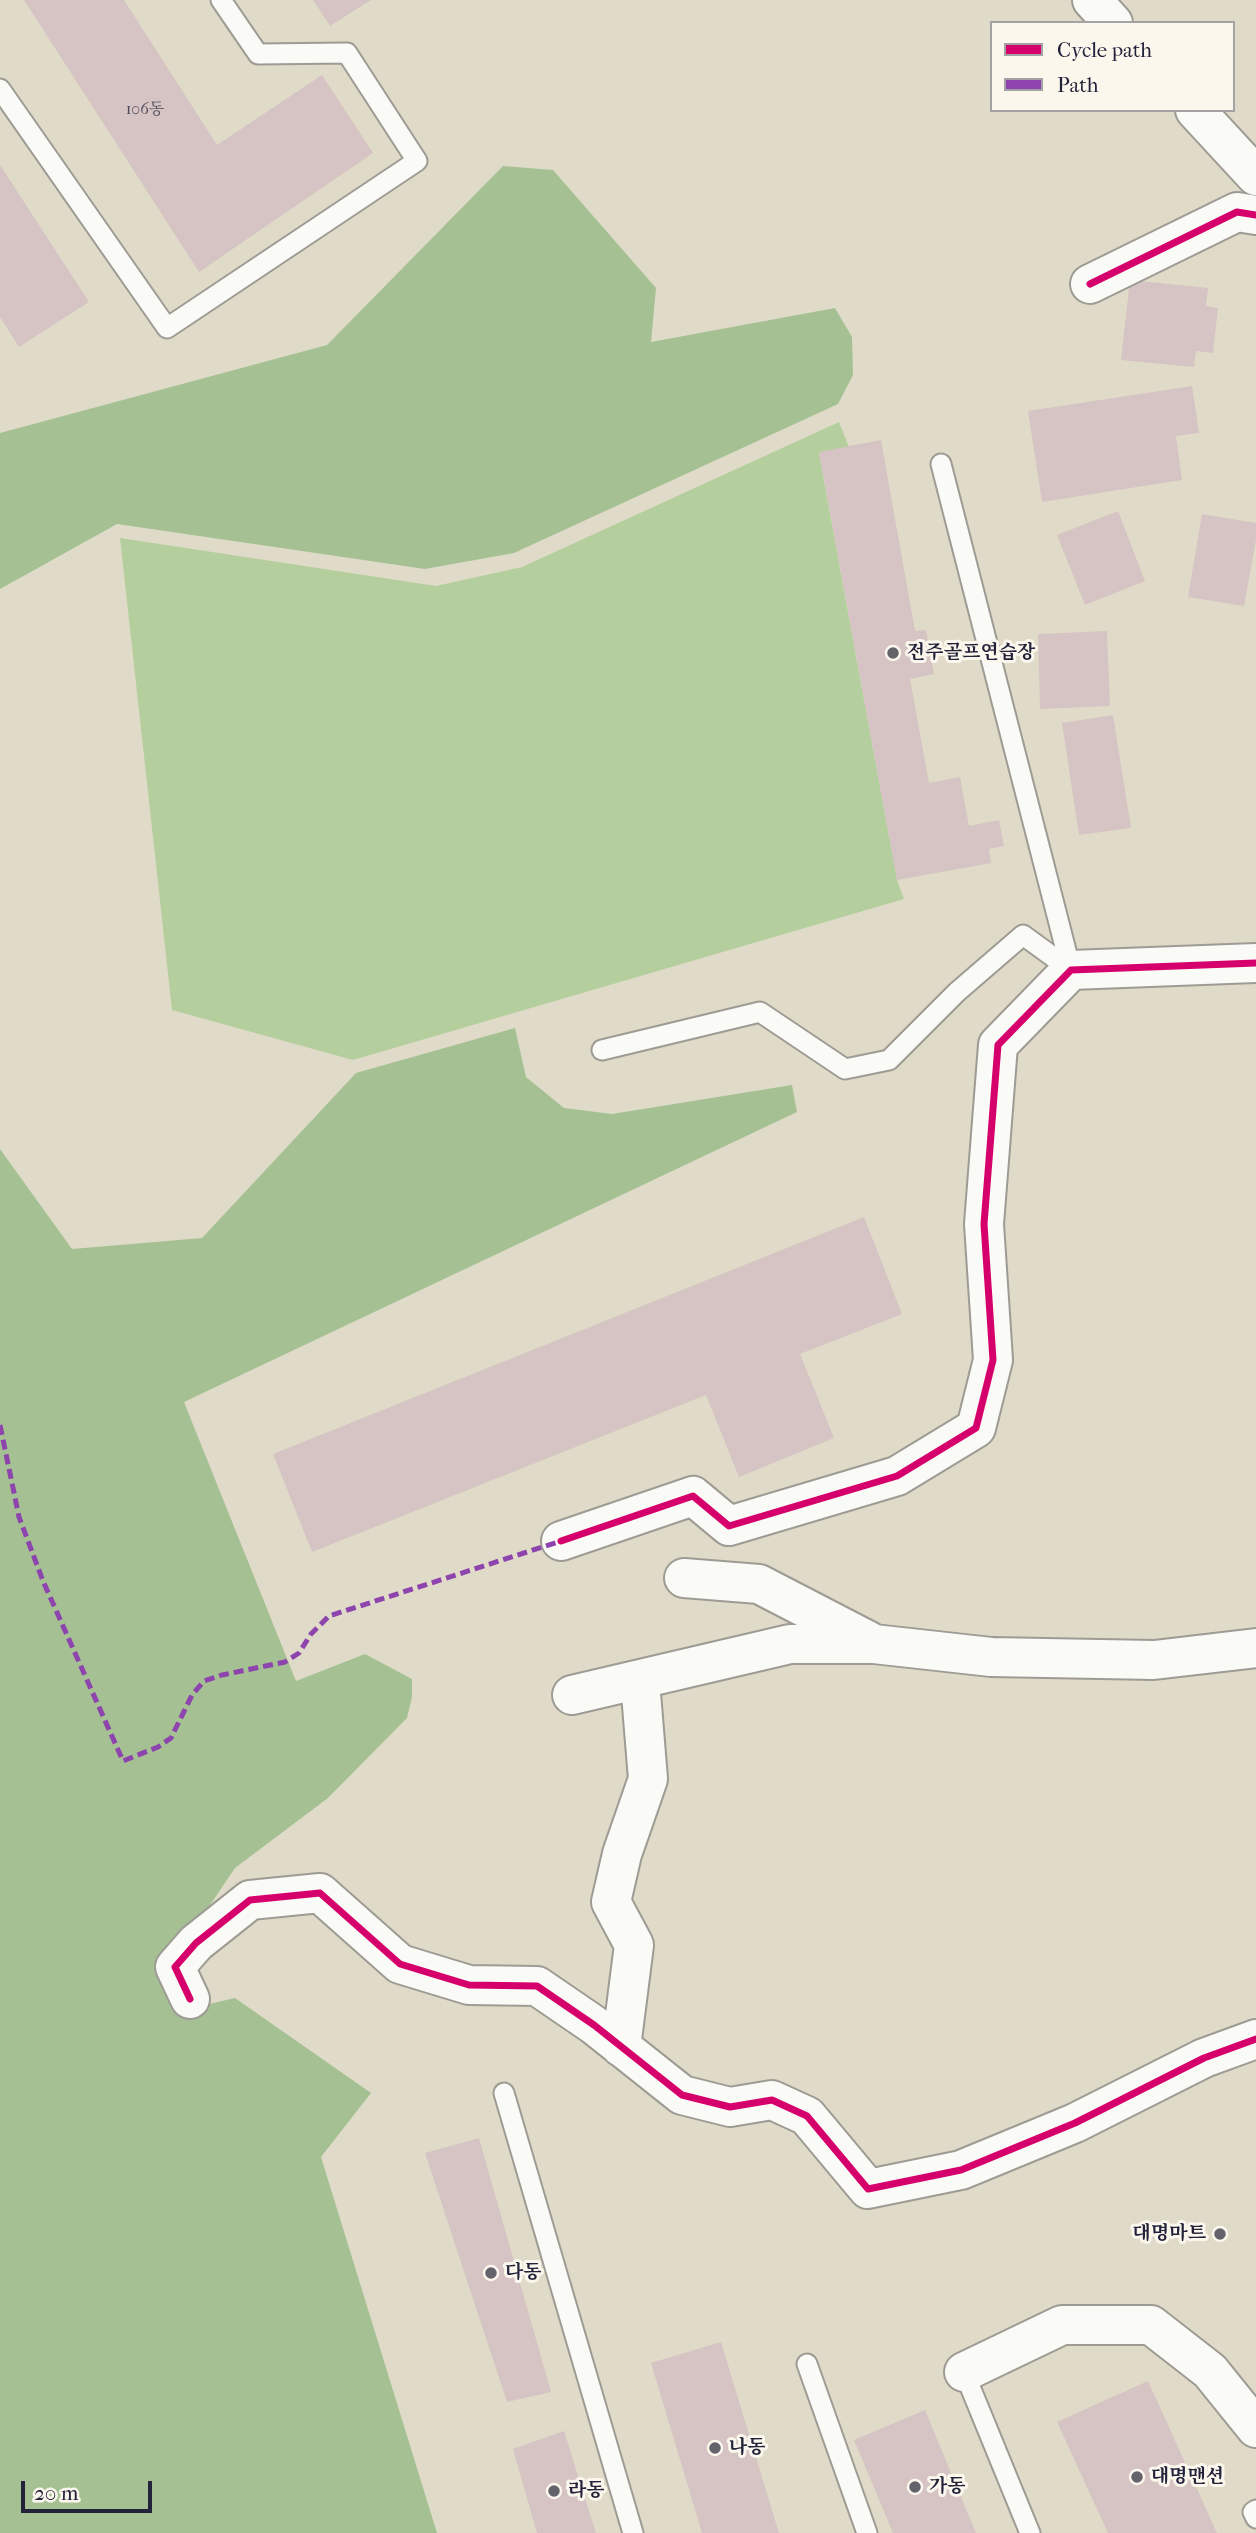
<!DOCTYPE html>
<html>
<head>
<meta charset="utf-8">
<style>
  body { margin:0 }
  #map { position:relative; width:1256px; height:2533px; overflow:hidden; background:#e0dbc8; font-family:"IM FELL French Canon",serif }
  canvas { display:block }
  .legend { position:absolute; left:990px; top:21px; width:245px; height:91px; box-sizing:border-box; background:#fbf7ec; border:2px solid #a4a2a5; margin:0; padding:9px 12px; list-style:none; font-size:21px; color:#22223b }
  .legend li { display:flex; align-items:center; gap:14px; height:35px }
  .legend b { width:35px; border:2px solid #a4a2a5 }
  .scale { position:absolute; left:21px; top:2481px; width:131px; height:32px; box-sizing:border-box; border:4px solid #22223b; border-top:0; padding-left:9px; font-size:21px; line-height:24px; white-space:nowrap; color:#22223b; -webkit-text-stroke:5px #fbf7ec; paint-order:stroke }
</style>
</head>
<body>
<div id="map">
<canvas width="1256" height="2533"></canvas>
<ul class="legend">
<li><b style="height:9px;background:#d6006c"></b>Cycle path</li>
<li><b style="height:9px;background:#8e44ad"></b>Path</li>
</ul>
<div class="scale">20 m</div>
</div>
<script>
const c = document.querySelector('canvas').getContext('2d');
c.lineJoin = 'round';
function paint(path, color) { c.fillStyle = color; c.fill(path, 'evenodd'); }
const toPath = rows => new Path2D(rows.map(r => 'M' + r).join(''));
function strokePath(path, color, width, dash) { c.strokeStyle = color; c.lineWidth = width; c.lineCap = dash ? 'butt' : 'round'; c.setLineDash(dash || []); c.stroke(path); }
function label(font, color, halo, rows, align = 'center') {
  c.font = font + ' "IM FELL French Canon","Noto Serif KR",serif'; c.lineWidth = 6; c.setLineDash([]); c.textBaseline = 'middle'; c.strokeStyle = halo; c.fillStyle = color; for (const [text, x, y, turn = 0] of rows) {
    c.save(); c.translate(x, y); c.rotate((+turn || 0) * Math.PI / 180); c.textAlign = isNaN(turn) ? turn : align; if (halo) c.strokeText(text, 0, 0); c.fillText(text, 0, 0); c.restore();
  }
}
paint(toPath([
  [839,422,849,447,819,453,897,880,904,899,353,1060,172,1010,120,538,436,586,522,567]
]), '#b4cf9d');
paint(toPath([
  [503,166,553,170,656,288,651,342,835,308,852,337,853,375,838,404,514,553,425,569,117,524,0,589,0,433,327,345],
  [515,1028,526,1077,564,1108,612,1114,792,1085,797,1112,184,1402,296,1681,365,1654,412,1679,412,1697,407,1718,328,1798,235,1868,171,1963,179,2011,235,1998,371,2093,321,2157,437,2533,0,2533,0,1149,72,1249,202,1238,356,1073]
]), '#a5c194');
paint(toPath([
  [24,0,124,0,217,145,322,75,373,153,199,272],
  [313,0,371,0,330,26],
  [0,165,89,302,19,347,0,317],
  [1130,280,1208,288,1206,306,1218,308,1213,353,1196,351,1194,367,1121,360],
  [1192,386,1199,433,1176,436,1182,480,1042,502,1028,411],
  [881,440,915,631,926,630,934,674,910,679,929,783,960,777,969,826,999,820,1004,846,989,849,991,863,897,880,819,452],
  [1118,511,1145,581,1085,605,1057,535],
  [1202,514,1256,523,1256,540,1244,606,1188,597],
  [1107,631,1110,706,1040,709,1038,634],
  [1113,715,1131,828,1079,835,1062,723],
  [864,1217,902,1314,800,1354,834,1438,739,1477,706,1395,312,1552,273,1454],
  [479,2138,551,2392,507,2402,425,2153],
  [721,2342,779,2533,702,2533,651,2363],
  [1148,2381,1217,2533,1108,2533,1057,2422],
  [925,2410,976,2533,893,2533,854,2440],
  [564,2431,596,2533,537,2533,513,2449]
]), '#d5c4c3');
const service = toPath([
  [0,89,167,328,417,161,347,53,258,54,221,0],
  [602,1050,760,1012,845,1069,889,1060,957,992,1023,935,1071,970,941,464],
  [504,2093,633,2533],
  [807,2364,867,2533],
  [964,2372,1030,2533],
  [1256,2510,1253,2512,1256,2518]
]);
const minor = toPath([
  [1092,0,1113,23],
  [1195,110,1256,176],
  [1090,284,1237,212,1256,215],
  [561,1541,693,1496,729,1526,897,1476,976,1428,993,1360,984,1224,998,1045,1071,970,1256,963],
  [684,1578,759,1584,869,1641],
  [572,1695,790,1644,874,1644,991,1657,1154,1660,1256,1648],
  [190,1999,175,1967,196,1943,250,1900,320,1893,400,1964,469,1985,537,1986,594,2025,682,2095,730,2107,772,2100,807,2116,868,2189,961,2170,1075,2123,1204,2058,1256,2039],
  [621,2047,634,1945,611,1902,622,1854,648,1779,640,1681],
  [964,2372,1062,2325,1151,2325,1210,2371,1256,2428]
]);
strokePath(service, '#9d9b93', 23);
strokePath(minor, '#9d9b93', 42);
strokePath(service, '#fafaf7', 19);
strokePath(minor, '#fafaf7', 38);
strokePath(toPath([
  [0,1425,19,1517,43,1581,123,1761,158,1747,171,1738,192,1695,204,1681,222,1675,285,1662,299,1653,311,1634,329,1616,561,1541]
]), '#8e44ad', 5, [10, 5]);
strokePath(toPath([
  [1090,284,1237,212,1256,215],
  [561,1541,693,1496,729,1526,897,1476,976,1428,993,1360,984,1224,998,1045,1071,970,1256,963],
  [190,1999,175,1967,196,1943,250,1900,320,1893,400,1964,469,1985,537,1986,594,2025,682,2095,730,2107,772,2100,807,2116,868,2189,961,2170,1075,2123,1204,2058,1256,2039]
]), '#d6006c', 7);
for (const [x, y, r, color] of [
  [893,653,7,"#64636c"],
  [1220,2234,7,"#64636c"],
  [491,2273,7,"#64636c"],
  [715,2448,7,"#64636c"],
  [1137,2477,7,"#64636c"],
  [915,2487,7,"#64636c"],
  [554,2491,7,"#64636c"]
]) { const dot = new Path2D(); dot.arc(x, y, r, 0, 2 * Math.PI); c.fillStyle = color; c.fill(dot); strokePath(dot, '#fbf7ec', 2.5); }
label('16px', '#4f4a5d', null, [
  ["106동",145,110]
]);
label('bold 19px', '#22223b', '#fbf7ec', [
  ["전주골프연습장",907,653],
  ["대명마트",1206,2234,"right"],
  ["다동",505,2273],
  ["나동",729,2448],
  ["대명맨션",1151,2477],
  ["가동",929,2487],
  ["라동",568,2491]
], 'left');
</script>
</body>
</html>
